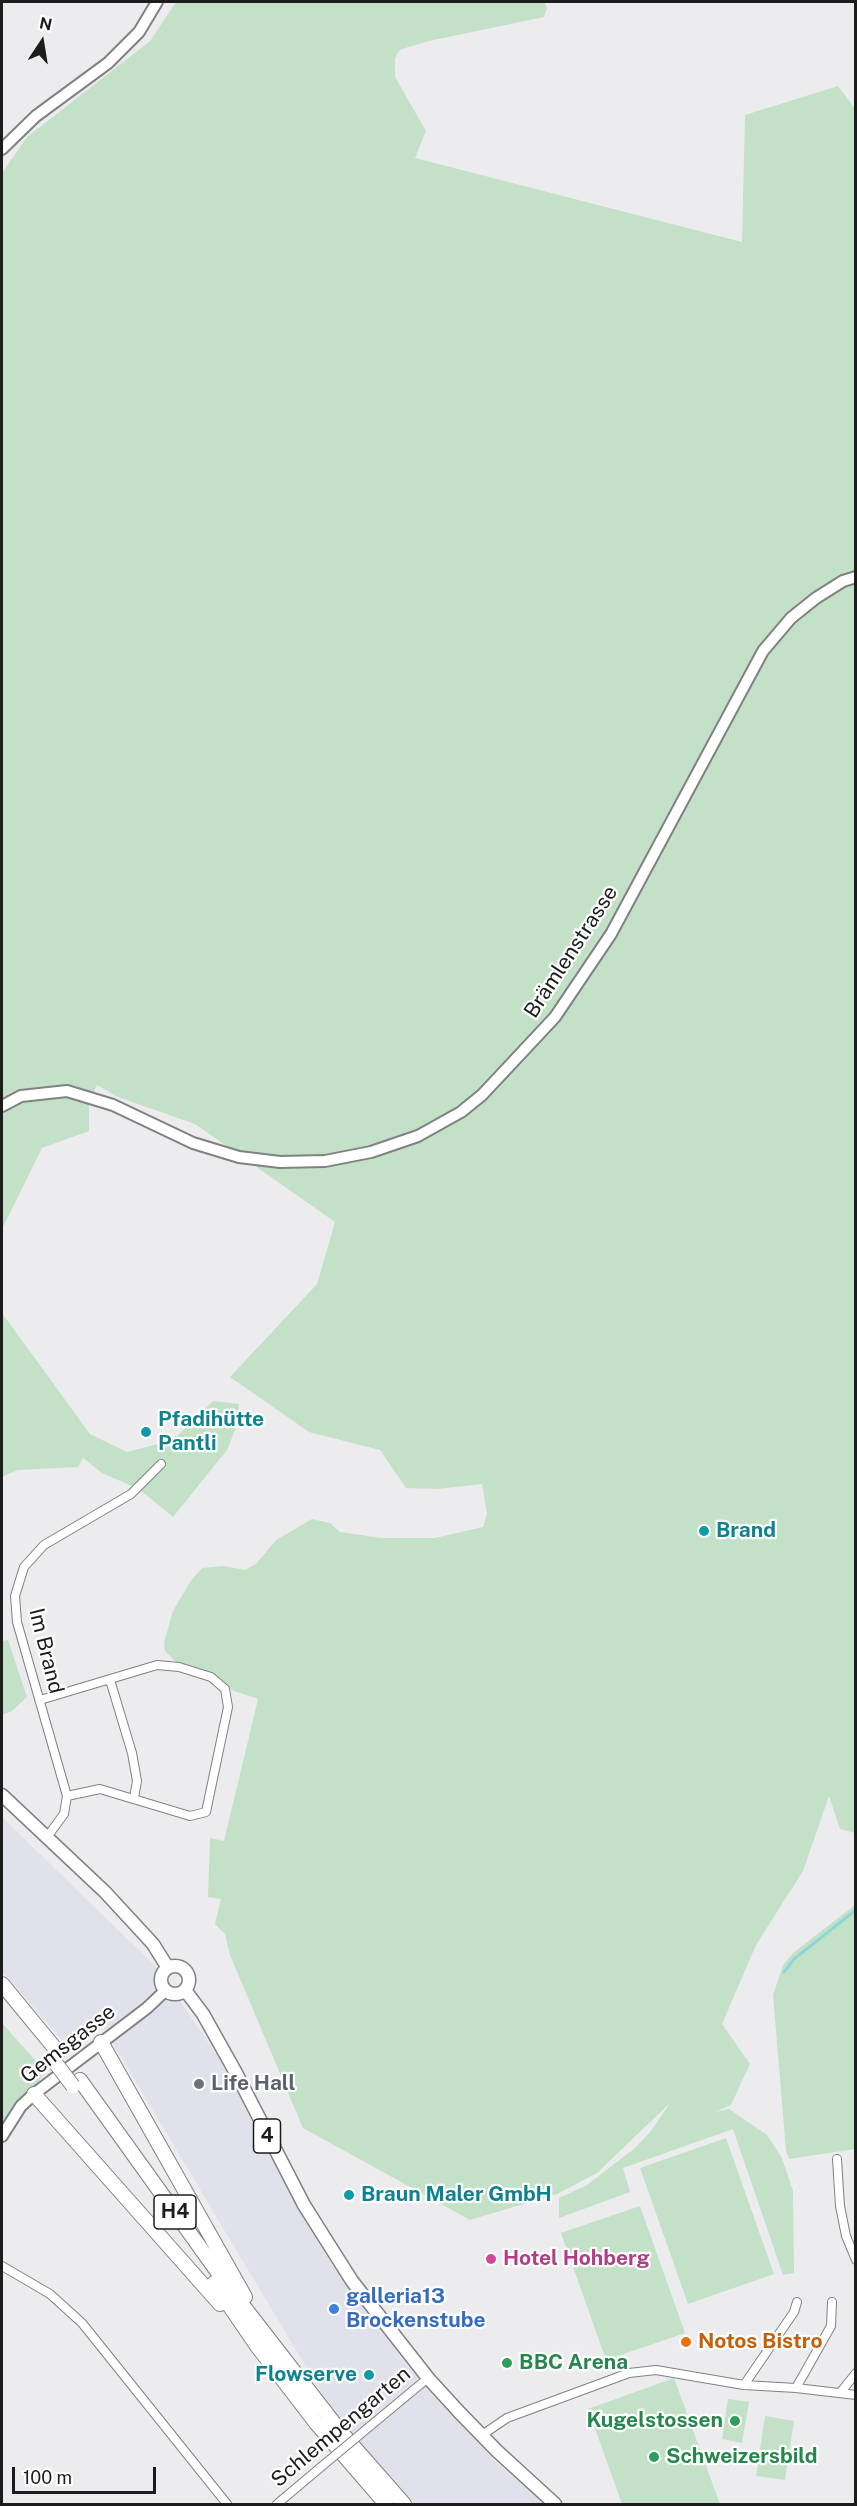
<!DOCTYPE html>
<html>
<head>
<meta charset="utf-8">
<style>
  body { margin:0 }
  #map { position:relative; width:857px; height:2506px; overflow:hidden; background:#ececee; font-family:"Public Sans",sans-serif }
  canvas { display:block }
  .frame { position:absolute; inset:0; border:3px solid #1c1c1d; pointer-events:none }
  .north { position:absolute; left:12px; top:12px; width:60px; height:60px; -webkit-text-stroke:4px #fff; paint-order:stroke; rotate:12deg; font-size:16px; font-weight:700; line-height:24px; text-align:center; color:#1c1c1d }
  .north::after { content:''; display:block; margin:auto; width:21px; height:27px; background:#1c1c1d; clip-path:polygon(50% 0,100% 100%,50% 72%,0 100%) }
  .scale { position:absolute; left:12px; top:2467px; width:144px; height:27px; box-sizing:border-box; border:3px solid #1c1c1d; border-top:0; padding-left:8px; font-size:18px; line-height:21px; white-space:nowrap; color:#1c1c1d; -webkit-text-stroke:4px #fff; paint-order:stroke }
</style>
</head>
<body>
<div id="map">
<canvas width="857" height="2506"></canvas>
<div class="frame"></div>
<div class="north">N</div>
<div class="scale">100 m</div>
</div>
<script>
const c = document.querySelector('canvas').getContext('2d');
c.lineJoin = 'round';
function paint(path, color) { c.fillStyle = color; c.fill(path, 'evenodd'); }
const toPath = rows => new Path2D(rows.map(r => 'M' + r).join(''));
function strokePath(path, color, width, dash) { c.strokeStyle = color; c.lineWidth = width; c.lineCap = dash ? 'butt' : 'round'; c.setLineDash(dash || []); c.stroke(path); }
function label(font, color, halo, rows, align = 'center') {
  c.font = font + ' "Public Sans",sans-serif'; c.lineWidth = 4.5; c.setLineDash([]); c.textBaseline = 'middle'; c.strokeStyle = halo; c.fillStyle = color; for (const [text, x, y, turn = 0] of rows) {
    c.save(); c.translate(x, y); c.rotate((+turn || 0) * Math.PI / 180); c.textAlign = isNaN(turn) ? turn : align; if (halo) c.strokeText(text, 0, 0); c.fillText(text, 0, 0); c.restore();
  }
}
paint(toPath([
  [2,1817,160,1971,220,2060,301,2214,334,2268,405,2363,431,2393,497,2463,546,2504,413,2504,395,2488,327,2402,103,2027,72,2051,2,1972]
]), '#e1e1eb');
paint(toPath([
  [176,2,545,2,547,8,544,17,429,41,402,49,398,52,395,59,395,77,426,131,415,158,742,242,745,115,838,86,856,110,855,1833,840,1829,829,1796,803,1871,756,1945,722,2024,750,2064,731,2105,715,2112,729,2109,767,2135,782,2158,793,2191,794,2273,783,2275,733,2129,623,2168,630,2192,559,2218,559,2198,587,2185,635,2148,651,2131,670,2103,597,2173,557,2194,470,2220,303,2128,230,1955,225,1934,215,1924,221,1899,208,1897,210,1838,224,1841,258,1699,234,1691,212,1674,176,1662,165,1651,164,1642,173,1611,190,1582,202,1568,224,1566,245,1570,256,1564,276,1540,312,1519,330,1523,340,1532,381,1538,435,1538,483,1527,487,1514,482,1484,438,1489,406,1488,380,1450,309,1432,230,1377,317,1284,335,1222,195,1124,118,1097,97,1085,89,1104,89,1131,42,1148,2,1229,2,173,27,137,150,41],
  [2,1313,90,1434,127,1452,173,1440,213,1401,239,1404,237,1425,227,1450,173,1517,139,1489,102,1473,83,1458,78,1467,18,1470,2,1477],
  [8,1640,27,1697,12,1711,2,1715,2,1641],
  [855,1905,855,2149,789,2159,786,2151,773,1995,783,1965,793,1953],
  [2,2023,44,2070,34,2094,2,2136],
  [726,2138,774,2274,688,2304,640,2168],
  [640,2206,685,2333,606,2360,561,2233],
  [674,2378,720,2504,622,2504,588,2409],
  [728,2399,749,2402,742,2443,722,2439],
  [765,2416,794,2421,785,2480,756,2476]
]), '#c3e1c7');
strokePath(toPath([
  [784,1972,794,1959,856,1910]
]), '#8dd6d9', 3);
const minor = toPath([
  [110,1680,132,1753,137,1781,134,1798],
  [40,1700,157,1665,179,1667,211,1677,225,1689,228,1707,206,1812,190,1816,100,1789,67,1796],
  [47,1837,64,1814,67,1796,17,1622,15,1596,24,1567,44,1545,131,1494,161,1464],
  [837,2159,840,2206,846,2236,856,2260],
  [2,2266,50,2294,82,2323,227,2504],
  [744,2385,794,2312,797,2302],
  [796,2388,831,2326,832,2302],
  [840,2393,856,2373],
  [369,2427,428,2378],
  [482,2435,507,2418,629,2373,656,2370,744,2385,796,2388,856,2395],
  [277,2504,321,2467]
]);
const tertiary = toPath([
  [2,149,36,116,108,63,139,32,157,2],
  [2,1106,21,1096,67,1091,113,1105,193,1143,239,1157,280,1162,325,1161,371,1152,418,1136,461,1112,482,1095,555,1017,611,934,763,651,791,618,816,598,843,581,856,577],
  [2,2136,21,2106,34,2094,147,2008,166,1990]
]);
const primary = toPath([
  [2,1795,105,1892,153,1944,168,1968],
  '161 1980a14 14 0 1 1 28 0a14 14 0 1 1-28 0Z',
  [185,1990,203,2014,236,2073,304,2205,352,2281,428,2378,460,2413,497,2451,555,2504]
]);
const trunk = toPath([
  [2,1984,58,2052],
  [101,2042,245,2297],
  [80,2080,227,2285,340,2431,404,2504],
  [34,2094,220,2304],
  [214,2283,257,2346,316,2423,386,2504]
]);
strokePath(minor, '#818183', 10);
strokePath(tertiary, '#818183', 14);
strokePath(primary, '#818183', 15);
strokePath(trunk, '#818183', 16);
strokePath(minor, '#fff', 8);
strokePath(tertiary, '#fff', 10);
strokePath(primary, '#fff', 12);
strokePath(trunk, '#fff', 14);
const minorBridge = toPath([
  [321,2467,369,2427]
]);
const trunkBridge = toPath([
  [51,2057,73,2086]
]);
strokePath(minorBridge, '#818183', 10, []);
strokePath(trunkBridge, '#818183', 16, []);
strokePath(minorBridge, '#fff', 8);
strokePath(trunkBridge, '#fff', 14);
for (const [x, y, r, color] of [
  [146,1432,6,"#0f9aa8"],
  [704,1531,6,"#0f9aa8"],
  [199,2084,6,"#6b7280"],
  [349,2195,6,"#0f9aa8"],
  [491,2259,6,"#d1479c"],
  [334,2309,6,"#3f7fe0"],
  [686,2342,6,"#e8710a"],
  [507,2363,6,"#2e9e5b"],
  [369,2375,6,"#0f9aa8"],
  [735,2421,6,"#2e9e5b"],
  [654,2457,6,"#2e9e5b"]
]) { const dot = new Path2D(); dot.arc(x, y, r, 0, 2 * Math.PI); c.fillStyle = color; c.fill(dot); strokePath(dot, '#fff', 2); }
for (const [x, y, w] of [
  [267,2136,27],
  [175,2212,42]
]) { const box = new Path2D(); box.roundRect(x - w / 2, y - 17, w, 34, 4.5); c.fillStyle = '#fff'; c.fill(box); strokePath(box, '#1c1c1d', 1.5); }
label('bold 20px', '#1c1c1d', null, [
  ["4",267,2136],
  ["H4",175,2212]
]);
label('21px', '#1c1c1d', '#fff', [
  ["Brämlenstrasse",571,952,-57],
  ["Im Brand",46,1651,76],
  ["Gemsgasse",68,2044,-38],
  ["Schlempengarten",341,2427,-40]
]);
label('bold 21px', '#0d838f', '#fff', [
  ["Pfadihütte",158,1420],
  ["Pantli",158,1444],
  ["Brand",716,1531],
  ["Braun Maler GmbH",361,2195],
  ["Flowserve",357,2375,"right"]
], 'left');
label('bold 21px', '#5b616d', '#fff', [
  ["Life Hall",211,2084]
], 'left');
label('bold 21px', '#b23c85', '#fff', [
  ["Hotel Hohberg",503,2259]
], 'left');
label('bold 21px', '#366cbe', '#fff', [
  ["galleria13",346,2297],
  ["Brockenstube",346,2321]
], 'left');
label('bold 21px', '#c56008', '#fff', [
  ["Notos Bistro",698,2342]
], 'left');
label('bold 21px', '#27864d', '#fff', [
  ["BBC Arena",519,2363],
  ["Kugelstossen",723,2421,"right"],
  ["Schweizersbild",666,2457]
], 'left');
</script>
</body>
</html>
